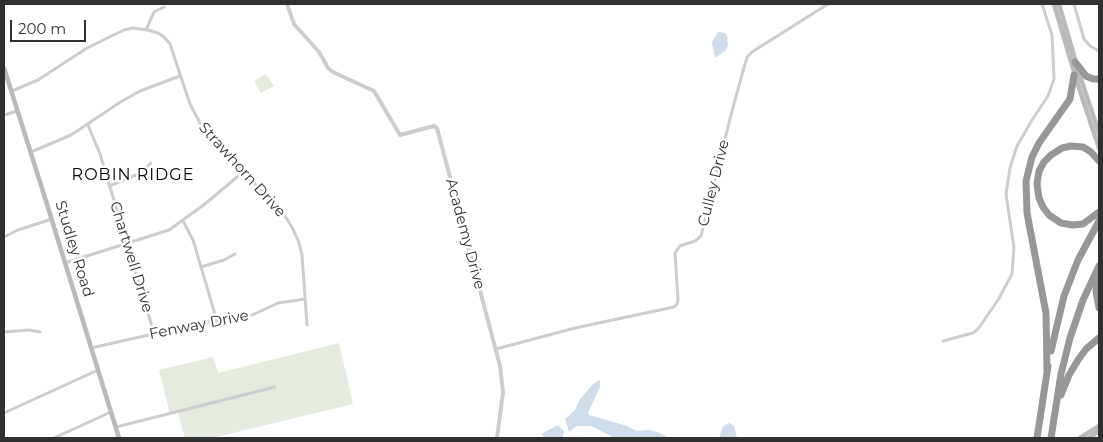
<!DOCTYPE html>
<html>
<head>
<meta charset="utf-8">
<style>
  body { margin:0 }
  #map { position:relative; width:1103px; height:442px; overflow:hidden; background:#fff; font-family:Montserrat,sans-serif }
  canvas { display:block }
  .frame { position:absolute; inset:0; border:5px solid #303030; pointer-events:none }
  .scale { position:absolute; left:10px; top:20px; width:76px; height:22px; box-sizing:border-box; border:2px solid #303030; border-top:0; padding-left:6px; font-size:15px; line-height:18px; white-space:nowrap; color:#303030; -webkit-text-stroke:4px #fff; paint-order:stroke }
</style>
</head>
<body>
<div id="map">
<canvas width="1103" height="442"></canvas>
<div class="frame"></div>
<div class="scale">200 m</div>
</div>
<script>
const c = document.querySelector('canvas').getContext('2d');
c.lineJoin = 'round';
function paint(path, color) { c.fillStyle = color; c.fill(path, 'evenodd'); }
const toPath = rows => new Path2D(rows.map(r => 'M' + r).join(''));
function strokePath(path, color, width, dash) { c.strokeStyle = color; c.lineWidth = width; c.lineCap = dash ? 'butt' : 'round'; c.setLineDash(dash || []); c.stroke(path); }
function label(font, color, halo, rows, align = 'center') {
  c.font = font + ' Montserrat,sans-serif'; c.lineWidth = 5; c.setLineDash([]); c.textBaseline = 'middle'; c.strokeStyle = halo; c.fillStyle = color; for (const [text, x, y, turn = 0] of rows) {
    c.save(); c.translate(x, y); c.rotate((+turn || 0) * Math.PI / 180); c.textAlign = isNaN(turn) ? turn : align; if (halo) c.strokeText(text, 0, 0); c.fillText(text, 0, 0); c.restore();
  }
}
paint(toPath([
  [266,74,274,86,261,93,254,81],
  [339,343,353,404,212,438,185,438,178,412,170,414,159,370,213,357,218,373]
]), '#e5ebdf');
paint(toPath([
  [718,32,725,33,727,36,728,45,726,50,715,58,712,42],
  [600,380,600,387,588,413,589,415,627,426,637,431,650,430,660,433,666,436,666,438,613,437,591,426,577,426,569,432,565,419,575,410,580,399,594,383],
  [729,423,734,426,737,438,719,438,723,426],
  [558,425,564,431,563,437,545,438,541,434,543,433]
]), '#cedde9');
strokePath(toPath([
  [1074,4,1084,39,1090,46,1099,51],
  [146,30,154,12,164,7],
  [12,91,38,80,87,48,124,30,133,28,148,30,158,33,164,37,170,44,190,104,201,125,287,219,293,229,299,243,302,255,307,325],
  [4,115,17,111],
  [88,125,100,154,154,333],
  [31,152,71,135,122,101,140,91,180,76],
  [109,186,141,173,151,163],
  [183,221,193,240,217,321],
  [4,237,18,230,52,219],
  [65,263,169,230,205,204,243,172],
  [201,267,224,260,235,254],
  [4,332,29,330,40,332],
  [943,341,973,333,978,329,998,300,1012,274,1014,248,1006,194,1010,168,1017,146,1032,120,1048,96,1054,79,1052,35,1042,4],
  [91,348,202,323,250,316,278,303,305,299],
  [496,349,575,328,674,307,677,304,678,300,675,253,680,246,695,241,701,236,732,111,747,57,752,52,828,4],
  [4,413,98,370],
  [116,427,275,387],
  [54,438,111,412]
]), '#cdcdcd', 3);
strokePath(toPath([
  [287,4,294,24,319,52,328,68,333,72,374,91,400,135,434,126,437,128,500,366,503,392,497,438]
]), '#cdcdcd', 4);
strokePath(toPath([
  [1054,4,1078,85,1099,148],
  [1059,4,1079,73,1099,133],
  [4,68,46,201,119,438],
  [1080,438,1099,426],
  [1089,438,1099,431]
]), '#bababa', 4.5);
strokePath(toPath([
  [1075,62,1086,76,1093,79,1099,79],
  [1099,161,1091,152,1083,147,1071,146,1062,148,1051,155,1044,162,1039,171,1037,184,1039,198,1043,207,1049,215,1061,223,1073,225,1083,224,1099,212],
  [1099,272,1096,291,1099,308],
  [1051,351,1064,296,1078,260,1099,221],
  [1047,370,1046,313,1027,213,1026,181,1032,157,1039,143,1070,99,1074,75],
  [1061,395,1069,375,1078,360,1086,349,1099,338],
  [1037,438,1048,366],
  [1051,438,1061,374,1070,338,1083,300,1099,266]
]), '#979797', 7);
label('15px', '#303030', '#fff', [
  ["Strawhorn Drive",242,170,48],
  ["Culley Drive",714,183,-76],
  ["Academy Drive",465,234,75],
  ["Studley Road",74,249,73],
  ["Chartwell Drive",131,257,73],
  ["Fenway Drive",199,325,-11]
]);
c.letterSpacing = '1px';
label('16px', '#000', '#fff', [
  ["ROBIN RIDGE",133,175]
]);
c.letterSpacing = '0px';
</script>
</body>
</html>
